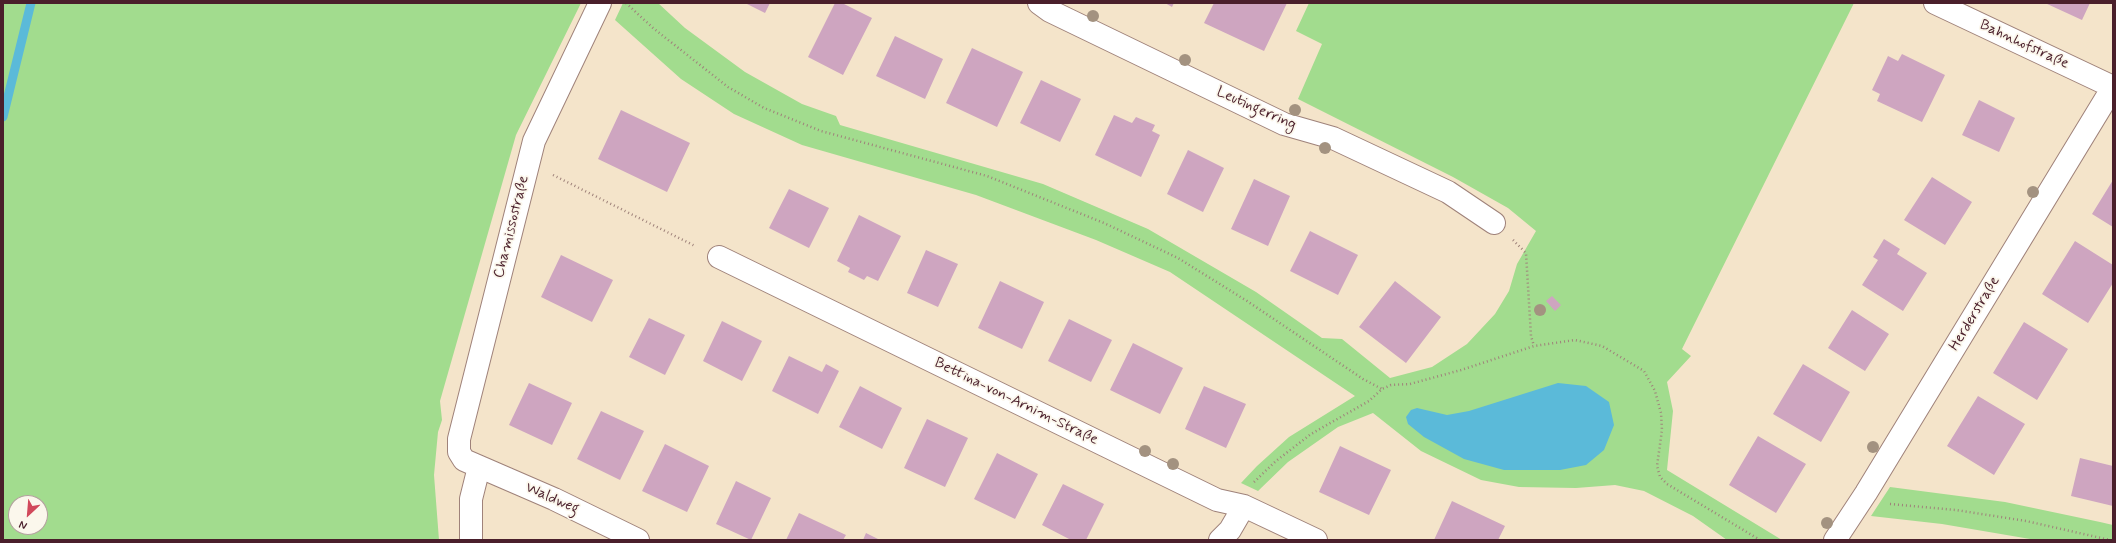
<!DOCTYPE html>
<html>
<head>
<meta charset="utf-8">
<style>
  body { margin:0 }
  #map { position:relative; width:2116px; height:543px; overflow:hidden; background:#f4e4ca; font-family:Mynerve,sans-serif }
  canvas { display:block }
  .frame { position:absolute; inset:0; border:4px solid #4a1f2b; pointer-events:none }
  .north { position:absolute; left:8px; top:495px; width:40px; height:40px; box-sizing:border-box; background:#fbf7ec; border:1px solid #b4a19f; border-radius:50%; rotate:206deg; font-size:11px; font-weight:700; line-height:16px; text-align:center; color:#4a1f2b }
  .north::after { content:''; display:block; margin:auto; width:14px; height:18px; background:#d1495b; clip-path:polygon(50% 0,100% 100%,50% 72%,0 100%) }
</style>
</head>
<body>
<div id="map">
<canvas width="2116" height="543"></canvas>
<div class="frame"></div>
<div class="north">N</div>
</div>
<script>
const c = document.querySelector('canvas').getContext('2d');
c.lineJoin = 'round';
function paint(path, color) { c.fillStyle = color; c.fill(path, 'evenodd'); }
const toPath = rows => new Path2D(rows.map(r => 'M' + r).join(''));
function strokePath(path, color, width, dash) { c.strokeStyle = color; c.lineWidth = width; c.lineCap = dash ? 'butt' : 'round'; c.setLineDash(dash || []); c.stroke(path); }
function label(font, color, halo, rows, align = 'center') {
  c.font = font + ' Mynerve,sans-serif'; c.lineWidth = 3.5; c.setLineDash([]); c.textBaseline = 'middle'; c.strokeStyle = halo; c.fillStyle = color; for (const [text, x, y, turn = 0] of rows) {
    c.save(); c.translate(x, y); c.rotate((+turn || 0) * Math.PI / 180); c.textAlign = isNaN(turn) ? turn : align; if (halo) c.strokeText(text, 0, 0); c.fillText(text, 0, 0); c.restore();
  }
}
paint(toPath([
  [3,3,581,3,516,135,440,401,442,420,438,432,434,475,439,540,3,540],
  [16,503,40,503,40,527,16,527],
  [623,3,658,3,685,28,745,72,802,104,836,116,840,125,1043,184,1148,229,1256,292,1322,338,1342,339,1390,378,1432,367,1467,344,1495,314,1509,291,1517,264,1536,231,1508,208,1453,177,1298,99,1322,44,1296,31,1309,3,1854,3,1682,349,1691,356,1667,382,1673,411,1667,470,1782,540,1727,540,1693,516,1644,491,1615,485,1576,488,1519,487,1481,480,1421,451,1373,413,1338,427,1288,462,1258,491,1241,483,1257,466,1289,437,1355,396,1170,272,1096,240,976,195,802,145,734,114,681,79,615,20],
  [1890,487,2005,502,2100,522,2113,525,2113,540,2036,540,1942,524,1871,516]
]), '#a2dc8e');
paint(toPath([
  [1558,383,1586,386,1609,402,1614,425,1604,450,1586,465,1560,470,1504,470,1464,459,1424,437,1408,424,1406,417,1411,410,1417,408,1447,415,1469,411]
]), '#5bbad9');
strokePath(toPath([
  [3,117,31,3]
]), '#5bbad9', 9);
paint(toPath([
  [745,3,770,3,765,13],
  [835,3,842,3,872,18,843,75,808,57],
  [1165,3,1174,3,1172,7],
  [1214,3,1287,3,1264,51,1204,23],
  [2045,3,2090,3,2082,20],
  [895,36,943,59,925,99,876,76],
  [972,48,1023,72,997,127,946,103],
  [1902,54,1945,75,1922,122,1877,101,1880,94,1872,90,1888,56,1898,61],
  [1041,80,1081,99,1060,142,1020,123],
  [1979,100,2015,118,1999,152,1962,135],
  [621,110,690,143,667,192,598,159],
  [1114,115,1132,123,1136,117,1155,125,1152,131,1160,135,1141,177,1095,155],
  [1188,150,1224,168,1203,212,1167,194],
  [1932,177,1972,202,1945,245,1904,220],
  [1254,179,1290,196,1268,246,1231,229],
  [2113,180,2113,227,2092,214],
  [789,189,829,208,809,248,769,228],
  [859,215,901,236,878,281,867,276,864,280,848,272,850,268,837,261],
  [1310,231,1358,255,1338,295,1290,271],
  [1884,239,1900,249,1897,254,1927,273,1903,311,1862,285,1878,260,1873,257],
  [2075,241,2113,265,2113,283,2088,323,2042,294],
  [926,250,958,264,938,307,907,293],
  [561,255,613,280,592,322,541,297],
  [1000,281,1044,302,1022,349,978,328],
  [1395,281,1441,317,1406,363,1359,327],
  [1552,296,1561,305,1555,311,1546,301],
  [1852,310,1889,334,1865,371,1828,348],
  [649,318,685,335,665,375,629,357],
  [1069,319,1112,340,1091,382,1048,361],
  [722,321,762,341,742,381,703,361],
  [2024,322,2068,349,2037,400,1993,373],
  [1133,343,1183,368,1160,414,1110,390],
  [789,356,822,372,826,364,839,371,818,414,772,391],
  [1803,364,1850,392,1821,442,1773,414],
  [529,383,572,403,552,445,509,425],
  [860,386,902,408,882,449,839,427],
  [1204,386,1246,404,1226,448,1185,429],
  [1978,396,2025,424,1994,475,1947,446],
  [601,411,644,431,620,480,577,459],
  [927,419,968,438,945,487,904,468],
  [1758,436,1806,464,1776,513,1729,485],
  [665,444,709,466,687,512,642,491],
  [1340,446,1391,470,1369,515,1319,492],
  [997,453,1038,474,1015,519,974,499],
  [2080,458,2113,466,2113,506,2071,496],
  [736,481,771,498,751,540,716,524],
  [1063,484,1104,504,1086,540,1071,540,1042,525],
  [1452,501,1505,526,1498,540,1434,540],
  [799,513,846,535,843,540,786,540],
  [866,533,880,540,863,540]
]), '#cea5c0');
const minor = toPath([
  [600,3,534,141,459,439,459,452,464,460,554,499,638,540],
  [1039,3,1050,11,1284,124,1333,138,1448,192,1494,223],
  [1935,3,2113,87],
  [719,257,1217,500,1244,506,1316,540],
  [471,540,471,499,479,467],
  [1220,540,1230,530,1244,506],
  [1835,540,1866,493,2113,87]
]);
strokePath(minor, '#9f827a', 24);
strokePath(toPath([
  [626,3,653,28,728,87,764,108,821,131,987,176,1104,223,1178,258,1247,301,1363,379,1382,389],
  [553,175,695,246],
  [1513,240,1526,253,1531,336,1534,346],
  [1254,482,1276,461,1311,434,1369,401,1382,389,1391,385,1410,384,1461,370,1534,346,1575,340,1602,346,1644,371,1655,391,1661,413,1662,430,1657,466,1660,477,1667,484,1760,540],
  [1890,504,1956,510,2026,521,2110,540]
]), '#9f827a', 2.5, [1, 3]);
strokePath(minor, '#fff', 22);
c.fillStyle = '#a39280';
for (const [x, y] of [
  [1093,16],
  [1185,60],
  [1295,110],
  [1325,148],
  [2033,192],
  [1540,310],
  [1873,447],
  [1145,451],
  [1173,464],
  [1827,523]
]) { c.beginPath(); c.arc(x, y, 6, 0, 2 * Math.PI); c.fill(); }
label('15px', '#4a1f2b', '#fbf7ec', [
  ["Bahnhofstraße",2024,45,25],
  ["Leutingerring",1256,109,24],
  ["Chamissostraße",512,227,-76],
  ["Herderstraße",1975,314,-59],
  ["Bettina-von-Arnim-Straße",1016,402,26],
  ["Waldweg",552,499,24]
]);
</script>
</body>
</html>
